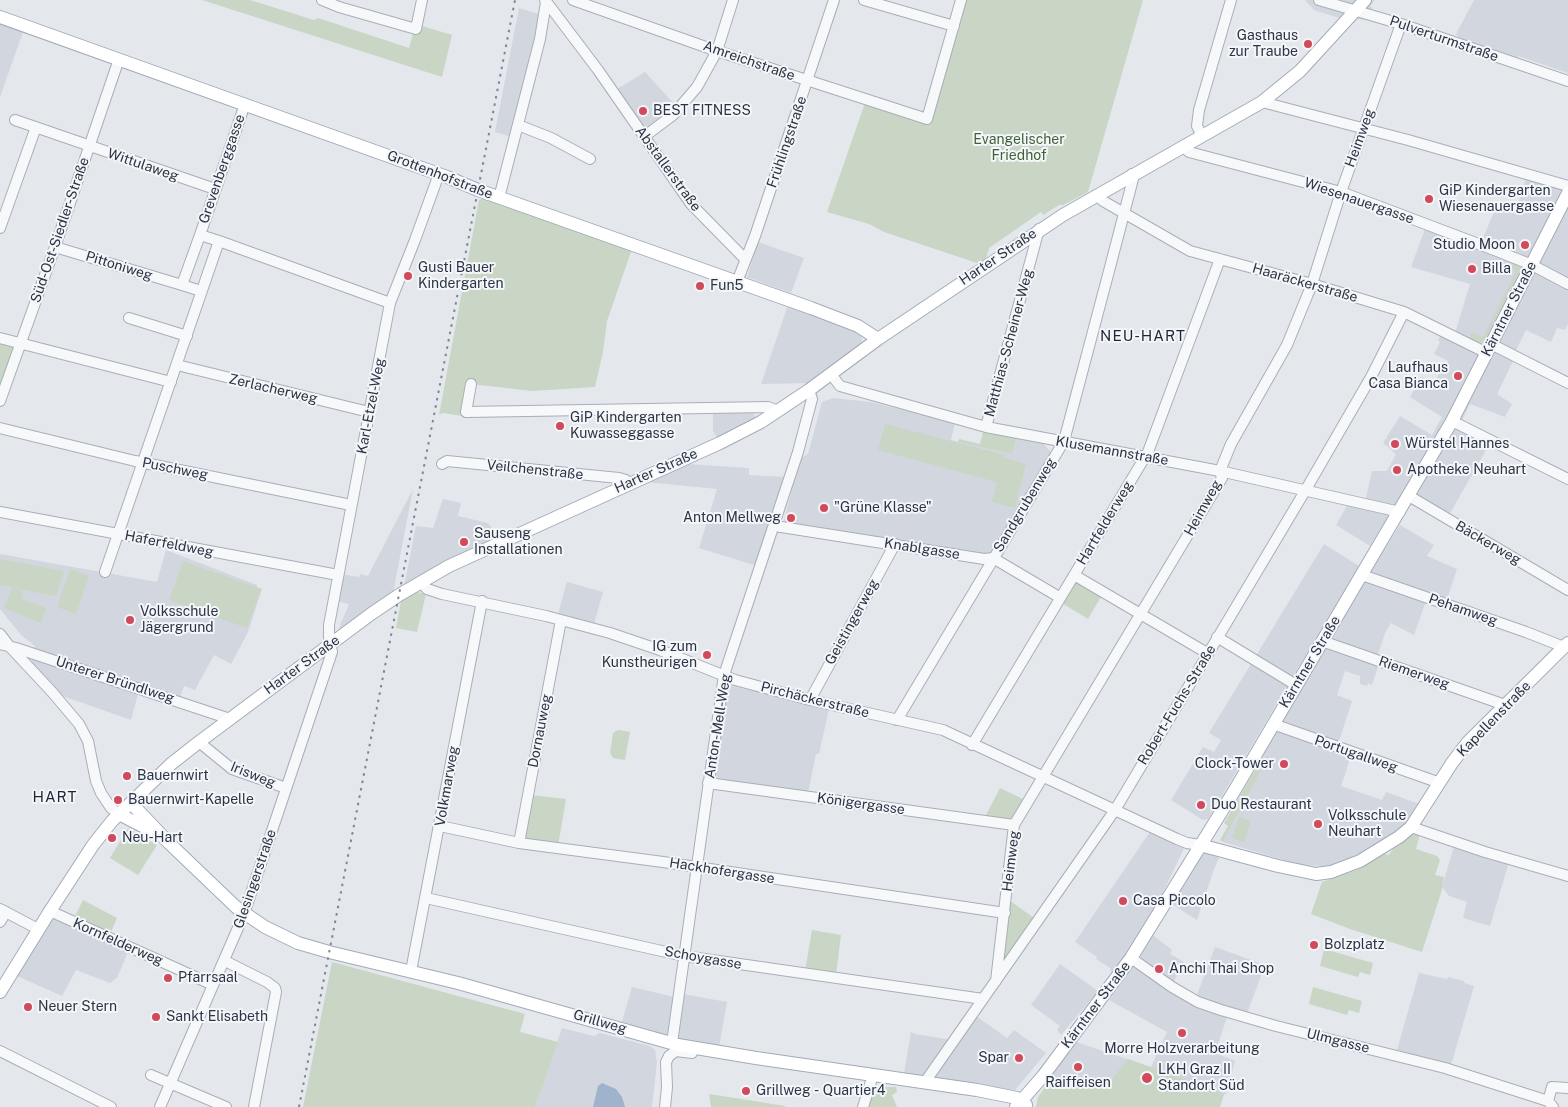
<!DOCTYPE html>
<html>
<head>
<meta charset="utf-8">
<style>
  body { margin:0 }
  canvas { display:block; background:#e4e7ec }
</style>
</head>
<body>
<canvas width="1568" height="1107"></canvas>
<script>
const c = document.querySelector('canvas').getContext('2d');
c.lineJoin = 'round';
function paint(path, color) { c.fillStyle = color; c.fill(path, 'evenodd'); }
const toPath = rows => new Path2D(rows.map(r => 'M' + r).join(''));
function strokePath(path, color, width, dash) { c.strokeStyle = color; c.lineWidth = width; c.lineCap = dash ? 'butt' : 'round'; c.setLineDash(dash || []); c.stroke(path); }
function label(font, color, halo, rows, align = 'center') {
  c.font = font + ' "Public Sans",sans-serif'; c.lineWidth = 4; c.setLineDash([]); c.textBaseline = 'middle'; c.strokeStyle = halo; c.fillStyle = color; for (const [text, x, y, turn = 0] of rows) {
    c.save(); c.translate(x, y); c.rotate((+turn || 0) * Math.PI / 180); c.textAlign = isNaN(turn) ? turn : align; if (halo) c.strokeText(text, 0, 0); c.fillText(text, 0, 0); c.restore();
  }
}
paint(toPath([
  [1305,0,1375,0,1371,5,1372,10,1377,12,1371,20,1354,19,1352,22,1314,10],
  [1474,0,1568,0,1568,73,1518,56,1517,60,1459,39,1456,34],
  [519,8,541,15,512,137,495,132],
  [0,23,23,32,0,97],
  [645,72,676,106,660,122,645,132,617,89],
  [1527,174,1568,186,1568,324,1565,330,1557,328,1551,342,1526,330,1515,352,1514,359,1497,394,1512,404,1505,417,1470,404,1460,425,1491,441,1448,517,1414,504,1387,513,1388,517,1370,546,1336,525,1348,504,1365,502,1372,471,1387,471,1396,454,1383,443,1400,416,1432,435,1442,417,1410,397,1421,377,1434,382,1439,374,1442,373,1448,361,1434,354,1440,342,1438,340,1441,335,1455,333,1470,284,1411,267,1425,229,1479,248,1498,202,1518,205],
  [758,242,804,258,791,293,747,277],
  [788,305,856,332,861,335,862,338,861,345,811,383,761,384],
  [833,398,871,402,955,423,951,440,1012,454,1017,437,1043,443,1052,454,992,552,984,555,786,524,784,520,800,459,808,454,822,402],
  [751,410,756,418,717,438,713,431,713,411],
  [687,464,749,468,749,475,785,477,757,566,699,548,717,489,646,482],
  [413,489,393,593,339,643,339,628,349,604,336,601,341,574,359,577,360,574,368,576],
  [443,499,461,503,458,516,488,523,499,538,404,586,416,526,433,528],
  [1400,525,1434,545,1427,556,1457,569,1446,602,1426,601,1414,635,1391,623,1385,633,1377,657,1381,658,1372,685,1368,683,1367,686,1360,684,1360,676,1345,671,1337,695,1352,701,1338,744,1351,756,1341,786,1382,800,1386,792,1419,804,1411,817,1396,832,1374,846,1344,861,1327,866,1301,865,1223,842,1260,771,1256,769,1276,732,1369,574],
  [1324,544,1359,566,1208,819,1203,820,1171,800,1203,747,1214,752,1221,740,1209,733],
  [166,550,257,585,257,587,262,589,248,632,231,664,214,655,195,690,184,686,180,697,141,683,131,720,60,695,49,684,31,662,35,646,21,635,0,609,0,554,157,582],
  [567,582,603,592,594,624,558,614],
  [728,685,829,709,819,754,816,754,808,793,716,780,714,777],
  [1156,823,1189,838,1157,905,1130,948,1111,973,1110,968,1096,959,1097,957,1075,942],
  [1455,843,1509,862,1490,926,1463,918,1467,902,1449,896,1442,887],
  [1208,853,1219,858,1214,869,1197,920,1172,904,1201,855],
  [52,915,128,952,117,978,110,983,76,970,62,996,15,975],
  [1153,935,1172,950,1170,954,1184,962,1173,983,1197,995,1215,947,1265,965,1244,1022,1227,1017,1215,1053,1235,1061,1226,1094,1224,1094,1220,1107,1107,1086,1048,1083,1048,1081,1076,1042,1151,1067,1167,1032,1109,1000,1132,968,1136,967,1141,960,1141,955],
  [1060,964,1098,991,1061,1035,1057,1030,1060,1026,1031,1005],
  [1419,973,1447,979,1448,977,1464,981,1464,983,1474,986,1451,1065,1397,1050],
  [632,987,674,997,670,1031,667,1034,664,1035,622,1022],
  [683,994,727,1002,719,1047,680,1039,677,1032],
  [976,1016,1007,1038,1014,1030,1046,1053,1015,1090,936,1079,934,1075],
  [562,1028,594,1036,600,1033,650,1046,655,1050,657,1062,652,1107,535,1107],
  [911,1032,915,1034,952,1040,923,1076,904,1073]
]), '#d2d6de');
paint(toPath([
  [202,0,250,0,314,20,318,18,409,48,414,30,419,25,452,35,442,77],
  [964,0,1143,0,1088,192,1063,205,1059,205,1043,215,1041,212,989,248,986,259,977,263,884,232,869,224,827,212,865,103,927,123],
  [485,197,632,249,607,321,603,352,595,387,532,391,471,384,463,416,443,413,439,415,479,200],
  [1514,263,1521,264,1522,267,1483,343,1479,341,1478,343,1470,339,1470,336,1472,332,1483,338,1516,271,1512,268],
  [0,340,14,346,14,350,2,385,0,385],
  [885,424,1005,455,1004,458,1026,464,1015,508,992,502,997,482,878,450],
  [968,426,1017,437,1012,454,958,442,959,439,980,444,983,432,968,428],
  [0,559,64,571,56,596,13,588,23,592,21,599,46,608,41,623,4,608,12,587,0,585],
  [183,561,261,589,247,628,169,600],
  [70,569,89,576,76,614,57,607],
  [1074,580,1102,595,1088,619,1060,602],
  [417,592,426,594,417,632,396,628,401,601],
  [618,730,630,732,625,760,613,758,610,753,613,733],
  [1256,769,1261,770,1223,842,1220,840,1228,826,1224,823],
  [1000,788,1025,800,1012,820,984,819],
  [531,795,566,799,558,846,525,838],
  [1239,817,1251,821,1244,842,1232,838],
  [128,828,157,845,138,875,110,858],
  [1414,833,1420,834,1416,849,1437,856,1440,860,1435,875,1444,877,1441,893,1422,952,1350,929,1311,914,1322,882,1357,870,1384,854,1389,855,1393,849],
  [83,900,117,918,110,934,74,918],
  [1009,900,1034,918,1006,957,1004,958],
  [812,930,841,935,836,975,805,971],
  [1324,949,1373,963,1370,975,1360,972,1358,977,1320,966],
  [332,962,525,1014,520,1032,558,1042,535,1107,303,1107],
  [1313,987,1362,1001,1359,1013,1349,1010,1347,1015,1309,1004],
  [1128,1059,1224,1094,1220,1107,1036,1107,1038,1097,1048,1083,1107,1086],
  [874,1087,896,1087,897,1092,892,1095,897,1107,867,1107],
  [709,1094,754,1101,785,1106,785,1107,711,1107]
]), '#c9d6c5');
paint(toPath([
  [602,1083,616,1089,622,1097,625,1107,593,1107,598,1086]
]), '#9fb4cc');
const minor = toPath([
  [322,0,339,7,416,29,422,0],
  [545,0,598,70,691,204,745,259],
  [573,0,717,51,927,119,961,0],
  [864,0,954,26],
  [1319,0,1401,24,1568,81],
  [1262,102,1408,140,1568,186],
  [15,120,215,189],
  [518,125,551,138,590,159],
  [645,136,673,115,697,87,717,51,733,0],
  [1202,136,1197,126,1199,110,1231,0],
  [1183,146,1189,152,1341,192,1497,251,1532,265,1568,284],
  [1096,195,1103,201,1190,251,1312,284,1404,312,1487,353],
  [499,198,540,39,546,2],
  [0,228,36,127],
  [200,235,245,104],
  [219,241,390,303],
  [55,247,182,285],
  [737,282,755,236,834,0],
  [129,318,187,336],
  [0,338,171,382],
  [1491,344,1568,383],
  [177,365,369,412],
  [831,374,840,386,986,427,1220,471,1400,512],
  [471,384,466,412,768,407,778,411],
  [0,401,55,247,119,59],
  [1452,421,1568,479],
  [986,427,1039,229],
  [0,428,135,461,351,505],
  [442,464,447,461,619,478,626,480,628,484],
  [1409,496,1568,590],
  [0,512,338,575],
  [775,526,984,559,993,558,1059,597],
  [105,572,219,241,200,235,182,285,201,291],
  [1074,575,1207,653],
  [1362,575,1526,632,1564,647],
  [421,582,427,589,442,594,546,616,610,633,660,650,735,680,810,700,943,730,1177,839,1187,843,1200,845],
  [0,634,10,647,52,692,79,724,88,741,96,781,101,793,111,808,119,814],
  [1217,637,1296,685],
  [1322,641,1505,705],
  [0,644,16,648,230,719],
  [810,700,895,544],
  [897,720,1064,441,1109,271,1133,179,1132,174],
  [1273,724,1440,783],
  [199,742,232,769,286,788],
  [972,745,1148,452,1220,259],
  [708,783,1014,825],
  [440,826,519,843,663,862,1005,913],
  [1411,827,1485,852,1568,876],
  [519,843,561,620],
  [426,898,684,956,983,999],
  [0,909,38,929],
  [50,911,213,985],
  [0,922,6,912],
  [1131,958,1172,987,1198,1002,1221,1010,1276,1026,1445,1068,1548,1101,1553,1107],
  [225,961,267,982,275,988,276,992,254,1107],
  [411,971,482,601],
  [996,981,1014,825,1222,478,1220,471,1231,444,1287,345,1312,284,1341,192,1401,24],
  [672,1043,724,675,798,452,812,399,809,390],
  [0,1051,111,1107],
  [151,1075,226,1107],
  [925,1082,1115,810,1305,491,1371,377,1404,312],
  [1548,1101,1552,1087,1568,1088],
  [160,1107,244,914,332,652,329,637,329,625,390,303,415,240,439,174],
  [665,1107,667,1087,666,1062,669,1056,676,1051,692,1053],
  [863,1107,873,1075]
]);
const major = toPath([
  [0,17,447,177,478,190,811,308,858,326,878,339],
  [131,803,169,843,237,908,265,927,298,943,329,952,458,983,678,1045,756,1058,977,1090,1017,1098,1026,1105],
  [119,814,152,831],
  [1200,845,1278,866,1316,874,1331,872,1360,861,1399,837,1411,827,1452,763,1468,742,1568,643],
  [0,992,50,911,93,845,112,821,171,764,199,742,371,614,399,595,449,566,720,443,761,422,809,390,878,339,1063,215,1262,102,1300,71,1365,0],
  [1016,1107,1043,1076,1131,958,1236,788,1452,421,1568,193]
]);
strokePath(minor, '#a9aeb7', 12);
strokePath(major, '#a3abb8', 14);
strokePath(minor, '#f7f8fa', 10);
strokePath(major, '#fff', 12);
strokePath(toPath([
  [299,1107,515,0]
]), '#7d8696', 2, [2.5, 5]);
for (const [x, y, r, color] of [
  [1308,44,5,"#d1495b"],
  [643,111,5,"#d1495b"],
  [1429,199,5,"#d1495b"],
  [1525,245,5,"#d1495b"],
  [1472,269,5,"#d1495b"],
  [408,276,5,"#d1495b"],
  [700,286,5,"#d1495b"],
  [1458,376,5,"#d1495b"],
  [560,426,5,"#d1495b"],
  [1395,444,5,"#d1495b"],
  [1397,470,5,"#d1495b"],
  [824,508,5,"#d1495b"],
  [791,518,5,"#d1495b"],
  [464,542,5,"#d1495b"],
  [130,620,5,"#d1495b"],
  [707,655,5,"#d1495b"],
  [1284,764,5,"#d1495b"],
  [127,776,5,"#d1495b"],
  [118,800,5,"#d1495b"],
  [1201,805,5,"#d1495b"],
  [1318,824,5,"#d1495b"],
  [112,838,5,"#d1495b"],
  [1123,901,5,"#d1495b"],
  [1314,945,5,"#d1495b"],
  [1159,969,5,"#d1495b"],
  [168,978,5,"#d1495b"],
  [28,1007,5,"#d1495b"],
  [156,1017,5,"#d1495b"],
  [1182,1033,5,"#d1495b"],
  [1019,1058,5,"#d1495b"],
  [1078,1067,5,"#d1495b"],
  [1147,1078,6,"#d1495b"],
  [746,1091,5,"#d1495b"]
]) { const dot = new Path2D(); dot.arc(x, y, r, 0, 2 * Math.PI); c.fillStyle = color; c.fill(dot); strokePath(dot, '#f4f6f9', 2); }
label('14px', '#2b3445', '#f4f6f9', [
  ["Gasthaus",1298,36,"right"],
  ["zur Traube",1298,52,"right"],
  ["BEST FITNESS",653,111],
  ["GiP Kindergarten",1439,191],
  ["Wiesenauergasse",1439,207],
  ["Studio Moon",1515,245,"right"],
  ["Gusti Bauer",418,268],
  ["Kindergarten",418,284],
  ["Billa",1482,269],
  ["Fun5",710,286],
  ["Laufhaus",1448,368,"right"],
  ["Casa Bianca",1448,384,"right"],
  ["GiP Kindergarten",570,418],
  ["Kuwasseggasse",570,434],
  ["Würstel Hannes",1405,444],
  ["Apotheke Neuhart",1407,470],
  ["\"Grüne Klasse\"",834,508],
  ["Anton Mellweg",781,518,"right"],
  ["Sauseng",474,534],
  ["Installationen",474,550],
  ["Volksschule",140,612],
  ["Jägergrund",140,628],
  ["IG zum",697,647,"right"],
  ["Kunstheurigen",697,663,"right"],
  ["Clock-Tower",1274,764,"right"],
  ["Bauernwirt",137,776],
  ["Bauernwirt-Kapelle",128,800],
  ["Duo Restaurant",1211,805],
  ["Volksschule",1328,816],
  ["Neuhart",1328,832],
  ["Neu-Hart",122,838],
  ["Casa Piccolo",1133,901],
  ["Bolzplatz",1324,945],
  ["Anchi Thai Shop",1169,969],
  ["Pfarrsaal",178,978],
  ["Neuer Stern",38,1007],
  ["Sankt Elisabeth",166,1017],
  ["Morre Holzverarbeitung",1182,1049,"center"],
  ["Spar",1009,1058,"right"],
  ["LKH Graz II",1158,1070],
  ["Standort Süd",1158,1086],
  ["Raiffeisen",1078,1083,"center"],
  ["Grillweg - Quartier4",756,1091]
], 'left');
label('14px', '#2b3445', '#f4f6f9', [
  ["Pulverturmstraße",1444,39,19],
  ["Amreichstraße",749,61,19],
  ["Heimweg",1360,138,-70],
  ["Frühlingstraße",787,142,-71],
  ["Wittulaweg",143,165,19],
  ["Grevenberggasse",222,169,-71],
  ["Abstallerstraße",668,169,54],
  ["Grottenhofstraße",440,175,21],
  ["Wiesenauergasse",1359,201,19],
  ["Süd-Ost-Siedler-Straße",60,230,-71],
  ["Harter Straße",998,257,-34],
  ["Pittoniweg",119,266,17],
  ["Haaräckerstraße",1305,283,16],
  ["Kärntner Straße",1509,309,-63],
  ["Matthias-Scheiner-Weg",1009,343,-75],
  ["Zerlacherweg",273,389,13],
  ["Karl-Etzel-Weg",371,406,-79],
  ["Klusemannstraße",1112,451,10],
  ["Puschweg",175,469,11],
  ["Veilchenstraße",535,470,6],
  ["Harter Straße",656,471,-24],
  ["Sandgrubenweg",1025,505,-59],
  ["Heimweg",1203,508,-61],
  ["Hartfelderweg",1105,523,-59],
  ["Bäckerweg",1488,543,30],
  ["Haferfeldweg",169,544,11],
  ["Knablgasse",922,549,9],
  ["Pehamweg",1463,610,19],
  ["Geistingerweg",852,622,-61],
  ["Kärntner Straße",1310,662,-59],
  ["Harter Straße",302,665,-36],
  ["Riemerweg",1414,673,19],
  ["Unterer Bründlweg",115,680,18],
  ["Pirchäckerstraße",815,700,14],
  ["Robert-Fuchs-Straße",1177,705,-59],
  ["Kapellenstraße",1494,719,-46],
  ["Anton-Mell-Weg",718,726,-81],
  ["Dornauweg",540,731,-79],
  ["Portugallweg",1356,754,19],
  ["Irisweg",253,775,22],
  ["Volkmarweg",447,786,-80],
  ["Königergasse",861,804,8],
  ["Heimweg",1011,861,-83],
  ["Hackhofergasse",722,871,9],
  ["Glesingerstraße",255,879,-71],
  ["Kornfelderweg",118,942,24],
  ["Schoygasse",703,958,10],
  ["Kärntner Straße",1096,1005,-53],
  ["Grillweg",600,1022,16],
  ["Ulmgasse",1338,1041,14]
]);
label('14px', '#3f6138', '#f4f6f9', [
  ["Evangelischer",1019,140],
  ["Friedhof",1019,156]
]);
c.letterSpacing = '1px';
label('15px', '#1d2536', '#f4f6f9', [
  ["NEU-HART",1143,336],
  ["HART",55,797]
]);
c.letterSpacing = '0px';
</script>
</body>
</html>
